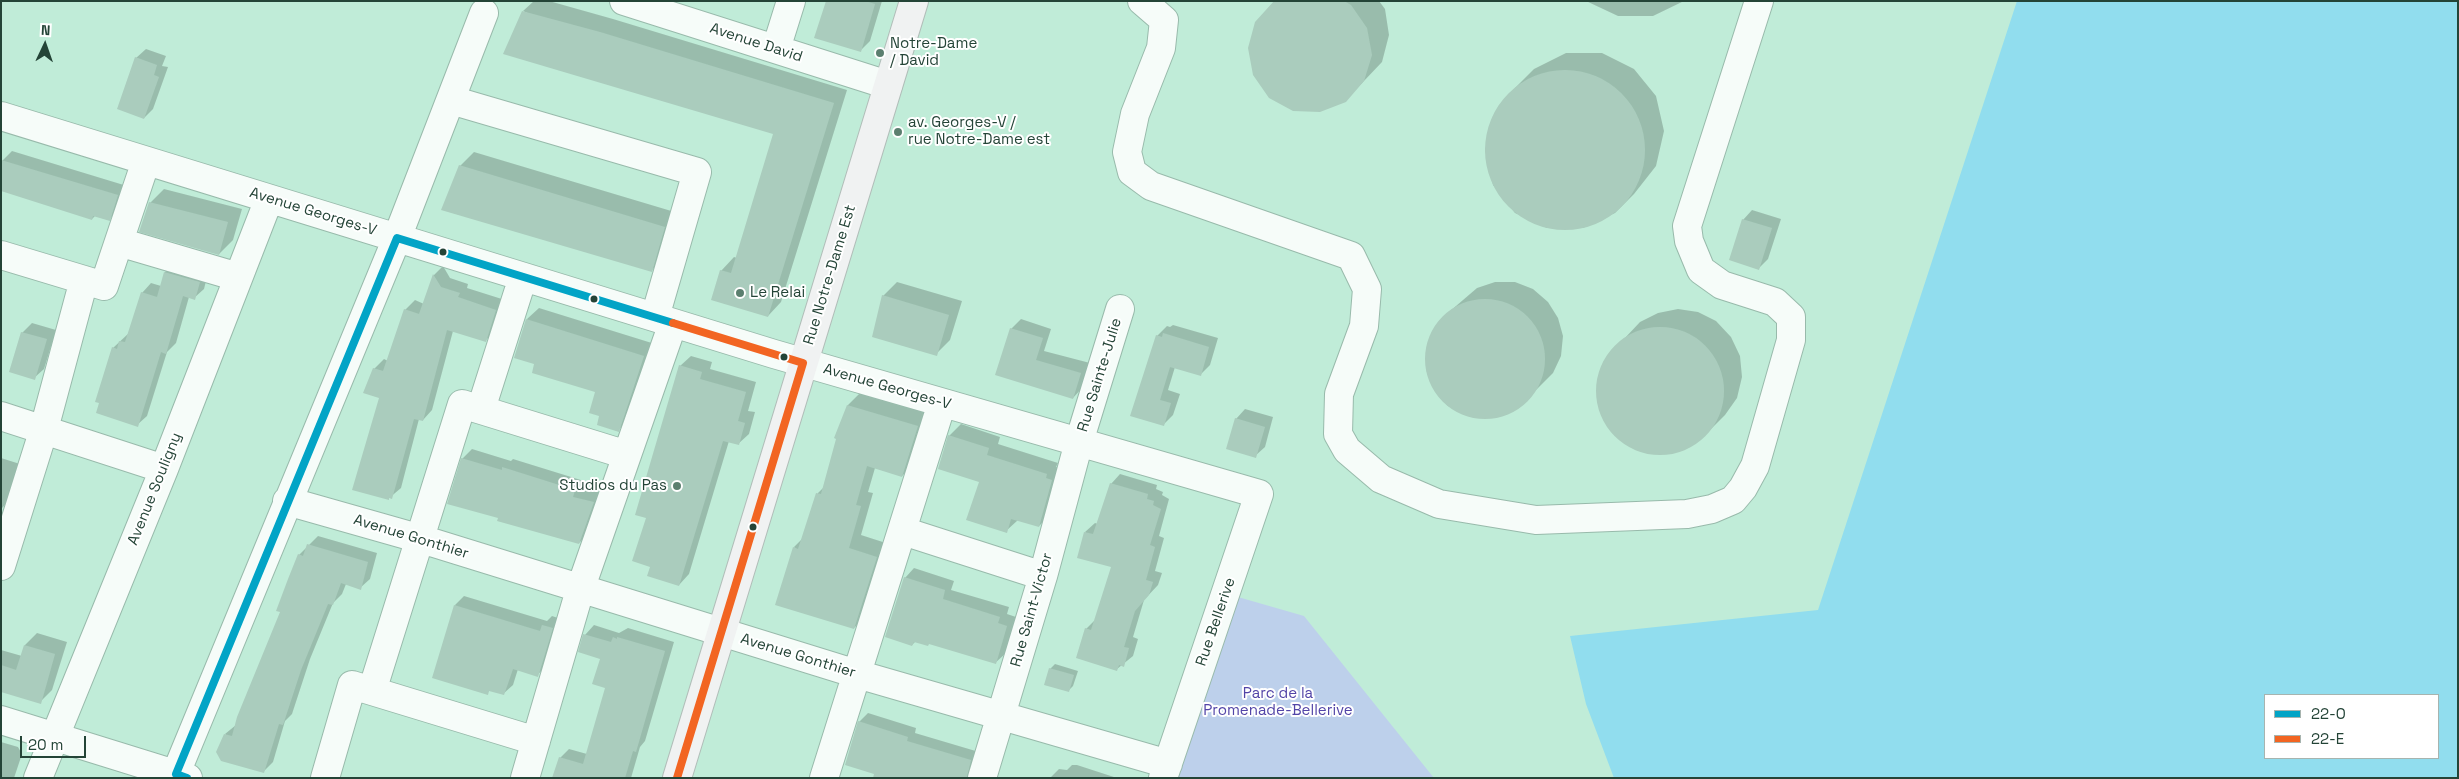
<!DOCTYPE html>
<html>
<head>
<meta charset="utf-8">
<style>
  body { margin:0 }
  #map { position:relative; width:2459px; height:779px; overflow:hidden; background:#c0ecd8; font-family:"Space Grotesk",sans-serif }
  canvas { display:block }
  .frame { position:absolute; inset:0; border:2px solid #244437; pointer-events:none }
  .legend { position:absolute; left:2264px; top:694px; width:175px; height:65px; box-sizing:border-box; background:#fff; border:1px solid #a7b4af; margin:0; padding:6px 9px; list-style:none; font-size:15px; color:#244437 }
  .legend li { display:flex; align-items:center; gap:10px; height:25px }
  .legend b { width:25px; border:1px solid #a7b4af }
  .north { position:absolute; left:20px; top:20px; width:50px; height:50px; -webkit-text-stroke:4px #fff; paint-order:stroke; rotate:3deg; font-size:14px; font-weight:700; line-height:20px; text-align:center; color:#244437 }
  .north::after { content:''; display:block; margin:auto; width:18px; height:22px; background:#244437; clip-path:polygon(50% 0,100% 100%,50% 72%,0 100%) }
  .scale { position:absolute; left:20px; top:736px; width:66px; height:22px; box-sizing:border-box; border:2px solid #244437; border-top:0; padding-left:6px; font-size:15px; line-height:18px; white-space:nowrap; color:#244437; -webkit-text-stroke:4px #fff; paint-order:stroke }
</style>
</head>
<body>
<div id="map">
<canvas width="2459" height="779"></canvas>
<div class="frame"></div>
<ul class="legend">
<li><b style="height:6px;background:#02a4c6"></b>22-O</li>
<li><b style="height:6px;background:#f26522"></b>22-E</li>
</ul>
<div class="north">N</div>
<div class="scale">20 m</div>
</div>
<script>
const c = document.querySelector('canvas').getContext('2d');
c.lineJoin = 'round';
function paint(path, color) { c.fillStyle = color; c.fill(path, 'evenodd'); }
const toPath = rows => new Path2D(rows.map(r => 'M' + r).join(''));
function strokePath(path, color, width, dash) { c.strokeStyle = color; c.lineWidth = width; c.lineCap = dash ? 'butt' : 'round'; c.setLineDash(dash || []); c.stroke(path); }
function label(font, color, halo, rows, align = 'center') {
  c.font = font + ' "Space Grotesk",sans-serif'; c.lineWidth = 4; c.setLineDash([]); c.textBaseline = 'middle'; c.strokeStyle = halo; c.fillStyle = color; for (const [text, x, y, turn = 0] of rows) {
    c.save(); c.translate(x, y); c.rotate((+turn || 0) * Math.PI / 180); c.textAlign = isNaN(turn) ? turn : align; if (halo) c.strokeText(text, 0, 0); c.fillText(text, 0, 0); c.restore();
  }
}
paint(toPath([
  [1238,597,1304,616,1434,778,1170,778]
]), '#bdd0eb');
paint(toPath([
  [2017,1,2458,1,2458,778,1614,778,1586,704,1570,636,1818,610],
  [2265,695,2438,695,2438,758,2265,758]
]), '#91ddee');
paint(toPath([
  [534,1,549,1,613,19,847,90,781,302,768,316,721,271,734,257,737,258,775,134,523,11],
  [827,1,882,1,870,41,860,51],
  [1275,1,1379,1,1385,9,1389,35,1382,62,1345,101],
  [1586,1,1684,1,1653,16,1618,16],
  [146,49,166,56,162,66,168,67,153,109,144,118,136,58],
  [1566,53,1602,53,1634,69,1656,96,1664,131,1656,166,1634,194,1615,213,1583,228,1547,228,1515,213,1493,185,1485,150,1493,116,1515,88,1534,69],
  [12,151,127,186,119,210,109,219,96,215,92,219,2,161],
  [474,152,678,213,665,257,651,271,460,166],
  [164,189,242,209,233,240,219,254,150,203],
  [1752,210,1781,219,1768,259,1759,268,1743,220],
  [175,263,208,273,204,289,194,298,189,297,176,343,167,352,147,416,137,425,113,348,130,332,142,293,151,283,161,286,165,272],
  [443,266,450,278,468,284,467,288,505,300,495,331,486,340,453,331,432,410,423,420,419,419,401,488,388,499,380,397,374,369,384,359,388,361,405,310,415,300,424,304,434,275],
  [897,282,962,301,950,340,936,354,883,296],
  [1495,282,1515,282,1533,289,1548,302,1558,318,1563,336,1561,356,1553,373,1520,406,1503,415,1484,418,1465,415,1448,406,1435,391,1427,373,1426,354,1431,335,1442,318,1477,288],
  [539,308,655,344,630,419,618,430,601,416,597,391,536,364,527,319],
  [1678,309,1698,312,1716,321,1731,337,1740,356,1742,377,1737,398,1725,415,1706,434,1689,447,1669,453,1647,452,1628,445,1612,432,1602,414,1597,395,1599,375,1608,356,1640,322,1658,313],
  [1021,319,1051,329,1044,351,1090,363,1082,388,1073,398,997,374,1011,329],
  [32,323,56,330,44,369,34,378,22,333],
  [1173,325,1218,338,1210,365,1200,375,1175,367,1168,390,1180,394,1173,415,1164,424,1131,415,1157,336,1167,326,1170,327],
  [691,356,712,362,710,369,756,382,748,411,755,412,749,434,738,444,729,441,689,574,679,585,651,566,647,517,680,366],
  [861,392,930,413,915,463,902,476,875,468,868,492,873,493,861,535,889,544,867,615,854,628,794,547,803,538,818,493,825,486,838,438,836,438,848,405],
  [1245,409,1273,417,1265,447,1255,456,1236,419],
  [961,424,1000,437,998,444,1058,463,1056,467,1063,469,1050,515,1039,526,1018,520,1006,531,980,481,949,436],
  [472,449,511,461,513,459,584,481,582,487,602,493,588,534,579,543,462,459],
  [1,458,20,464,9,501,1,509],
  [1120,474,1157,485,1156,489,1163,492,1162,495,1169,499,1159,536,1164,538,1155,571,1162,573,1158,585,1144,600,1133,637,1138,639,1133,656,1117,669,1086,629,1096,619,1113,567,1085,532,1095,523,1098,524,1111,484],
  [318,536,377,553,370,579,360,588,346,584,342,594,333,603,310,659,292,714,285,721,273,762,264,771,225,734,236,725,282,611,299,555],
  [914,568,954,581,951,590,1009,607,1007,614,1016,617,1005,654,995,663,929,643,916,641,912,645,905,578],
  [464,596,547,621,552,616,561,619,547,666,537,675,518,669,513,685,503,694,490,690,487,693,455,605],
  [594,625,619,633,628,628,674,642,645,741,640,747,631,778,554,778,560,758,569,749,587,754,606,687,602,658,585,635],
  [37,633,67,642,52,690,40,702,1,691,1,650,22,656,25,645],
  [1055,664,1078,671,1073,686,1068,691,1050,669],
  [868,713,916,728,915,733,979,752,972,778,875,778,875,773,859,722],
  [1,742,18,747,22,754,14,778,1,778],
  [1072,765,1077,765,1117,778,1050,778,1059,769,1067,770]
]), '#0003');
paint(toPath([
  [826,1,865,1,875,4,861,52,814,38],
  [1274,1,1344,1,1351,5,1367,28,1372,55,1364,81,1346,102,1320,112,1293,111,1269,98,1253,75,1248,48,1255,22],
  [522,11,600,32,834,103,768,317,711,300,720,270,731,273,773,134,503,54],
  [135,57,157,65,154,75,159,77,144,119,117,109],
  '1485 150a80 80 0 1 1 160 0a80 80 0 1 1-160 0Z',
  [1,160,118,195,110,221,93,216,92,220,1,191],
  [459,165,665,227,652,272,441,210],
  [149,202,228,222,219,255,139,232],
  [1742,219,1772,228,1759,270,1729,260],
  [164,272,200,282,195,300,183,296,166,354,161,352,138,427,96,413,99,403,95,402,112,347,117,349,119,341,125,342,141,292,157,297],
  [433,274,441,287,460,293,458,297,496,310,486,342,447,330,423,421,414,419,392,499,389,498,389,500,352,490,379,398,363,393,373,368,383,371,404,309,419,314],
  [882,295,949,315,937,356,872,337],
  '1425 359a60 60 0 1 1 120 0a60 60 0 1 1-120 0Z',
  [526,319,644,356,619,432,597,425,599,416,589,413,595,392,532,373,534,364,514,358],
  '1596 391a64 64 0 1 1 128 0a64 64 0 1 1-128 0Z',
  [1010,328,1043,338,1036,360,1081,373,1073,399,995,375],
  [21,332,47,339,35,380,9,372],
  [1163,333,1209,347,1201,376,1170,367,1160,400,1171,403,1164,426,1130,416,1156,335,1162,337],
  [679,365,702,372,700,379,746,392,738,421,745,423,739,445,723,441,679,586,647,576,650,567,632,561,646,518,635,515],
  [847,405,918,426,902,477,867,466,856,505,861,506,849,548,877,557,854,629,775,605,793,547,798,549,816,493,821,494,836,439,834,438],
  [1235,418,1265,427,1256,458,1226,449],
  [948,435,989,448,987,455,1047,474,1046,478,1052,480,1039,527,1011,519,1007,533,966,520,979,482,938,469],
  [461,458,502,470,502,467,575,490,573,497,594,502,579,544,497,521,498,518,447,504],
  [1110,483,1148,494,1147,499,1154,501,1153,505,1161,509,1150,545,1155,547,1146,580,1153,582,1149,595,1135,611,1124,647,1129,648,1124,667,1119,665,1117,671,1076,658,1085,628,1091,630,1111,567,1077,558,1084,532,1093,534],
  [307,544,368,562,361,590,341,583,333,605,328,604,301,670,283,725,279,724,264,773,221,761,216,752,224,734,232,736,237,717,280,612,276,611,288,579,298,554,303,556],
  [904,577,945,590,943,599,1000,617,998,623,1007,626,996,664,929,644,928,646,914,642,912,646,885,637],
  [454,605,540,631,542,625,553,628,538,677,513,669,504,695,489,691,488,695,432,678],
  [583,634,611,642,613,637,617,639,617,637,665,651,636,752,633,751,625,778,552,778,559,757,583,764,605,688,592,684,600,659,578,652],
  [24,645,55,654,41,704,1,692,1,665,16,670],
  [1049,668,1074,675,1069,692,1044,685],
  [858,721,908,737,907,741,971,760,967,778,873,778,874,774,845,765]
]), '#aaccbd');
const minor = toPath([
  [624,1,888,85],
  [1142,1,1164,20,1161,48,1135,114,1127,152,1132,172,1151,186,1351,256,1367,289,1364,326,1339,394,1338,434,1347,450,1381,479,1439,504,1536,520,1687,514,1712,509,1733,500,1743,488,1755,466,1791,340,1791,317,1775,302,1722,285,1701,270,1689,241,1687,226,1759,1],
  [776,49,791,1],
  [451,100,697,172,655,317],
  [1,116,774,354,1259,494,1163,778],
  [119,242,238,277],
  [1,255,104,286,146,161],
  [481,409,523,277],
  [1,416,164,469],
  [287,501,421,539,857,674,1168,764],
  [903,531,1043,576],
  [1,566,44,429,84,280],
  [1,720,188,778],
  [536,741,372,691,462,404,627,455],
  [38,778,164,469,269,199],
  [174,778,397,238,484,13],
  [325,778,352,685,372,691],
  [525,778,580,590,673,323],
  [824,778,942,403],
  [982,778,1043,576,1079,442,1120,309]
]);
const major = toPath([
  [677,778,914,1]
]);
strokePath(minor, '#98baab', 30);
strokePath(major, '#b1beb9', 30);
strokePath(minor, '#f6fcf9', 28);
strokePath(major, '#f0f2f2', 28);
strokePath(toPath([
  [187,778,176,774,397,238,673,323]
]), '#02a4c6', 8);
strokePath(toPath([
  [673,323,803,363,677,778]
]), '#f26522', 8);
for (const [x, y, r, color] of [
  [880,53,5,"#5b7f6f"],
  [898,132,5,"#5b7f6f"],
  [443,252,4.5,"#244437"],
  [740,293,5,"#5b7f6f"],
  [594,299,4.5,"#244437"],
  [784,357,4.5,"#244437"],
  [677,486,5,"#5b7f6f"],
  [753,527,4.5,"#244437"]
]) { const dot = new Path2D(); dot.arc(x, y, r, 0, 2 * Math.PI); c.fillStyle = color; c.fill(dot); strokePath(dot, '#fff', 2); }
label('15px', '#244437', '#fff', [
  ["Avenue David",756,43,18],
  ["Avenue Georges-V",313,212,17],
  ["Rue Notre-Dame Est",830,275,-73],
  ["Rue Sainte-Julie",1100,375,-73],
  ["Avenue Georges-V",887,387,16],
  ["Avenue Souligny",155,489,-68],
  ["Avenue Gonthier",411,537,17],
  ["Rue Saint-Victor",1032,610,-74],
  ["Rue Bellerive",1216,622,-71],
  ["Avenue Gonthier",798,656,17]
]);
label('15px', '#244437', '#fff', [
  ["Notre-Dame",890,44],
  ["/ David",890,61],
  ["av. Georges-V /",908,123],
  ["rue Notre-Dame est",908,140],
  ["Le Relai",750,293],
  ["Studios du Pas",667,486,"right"]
], 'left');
label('15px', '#5244a7', '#fff', [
  ["Parc de la",1278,694],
  ["Promenade-Bellerive",1278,711]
]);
</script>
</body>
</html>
